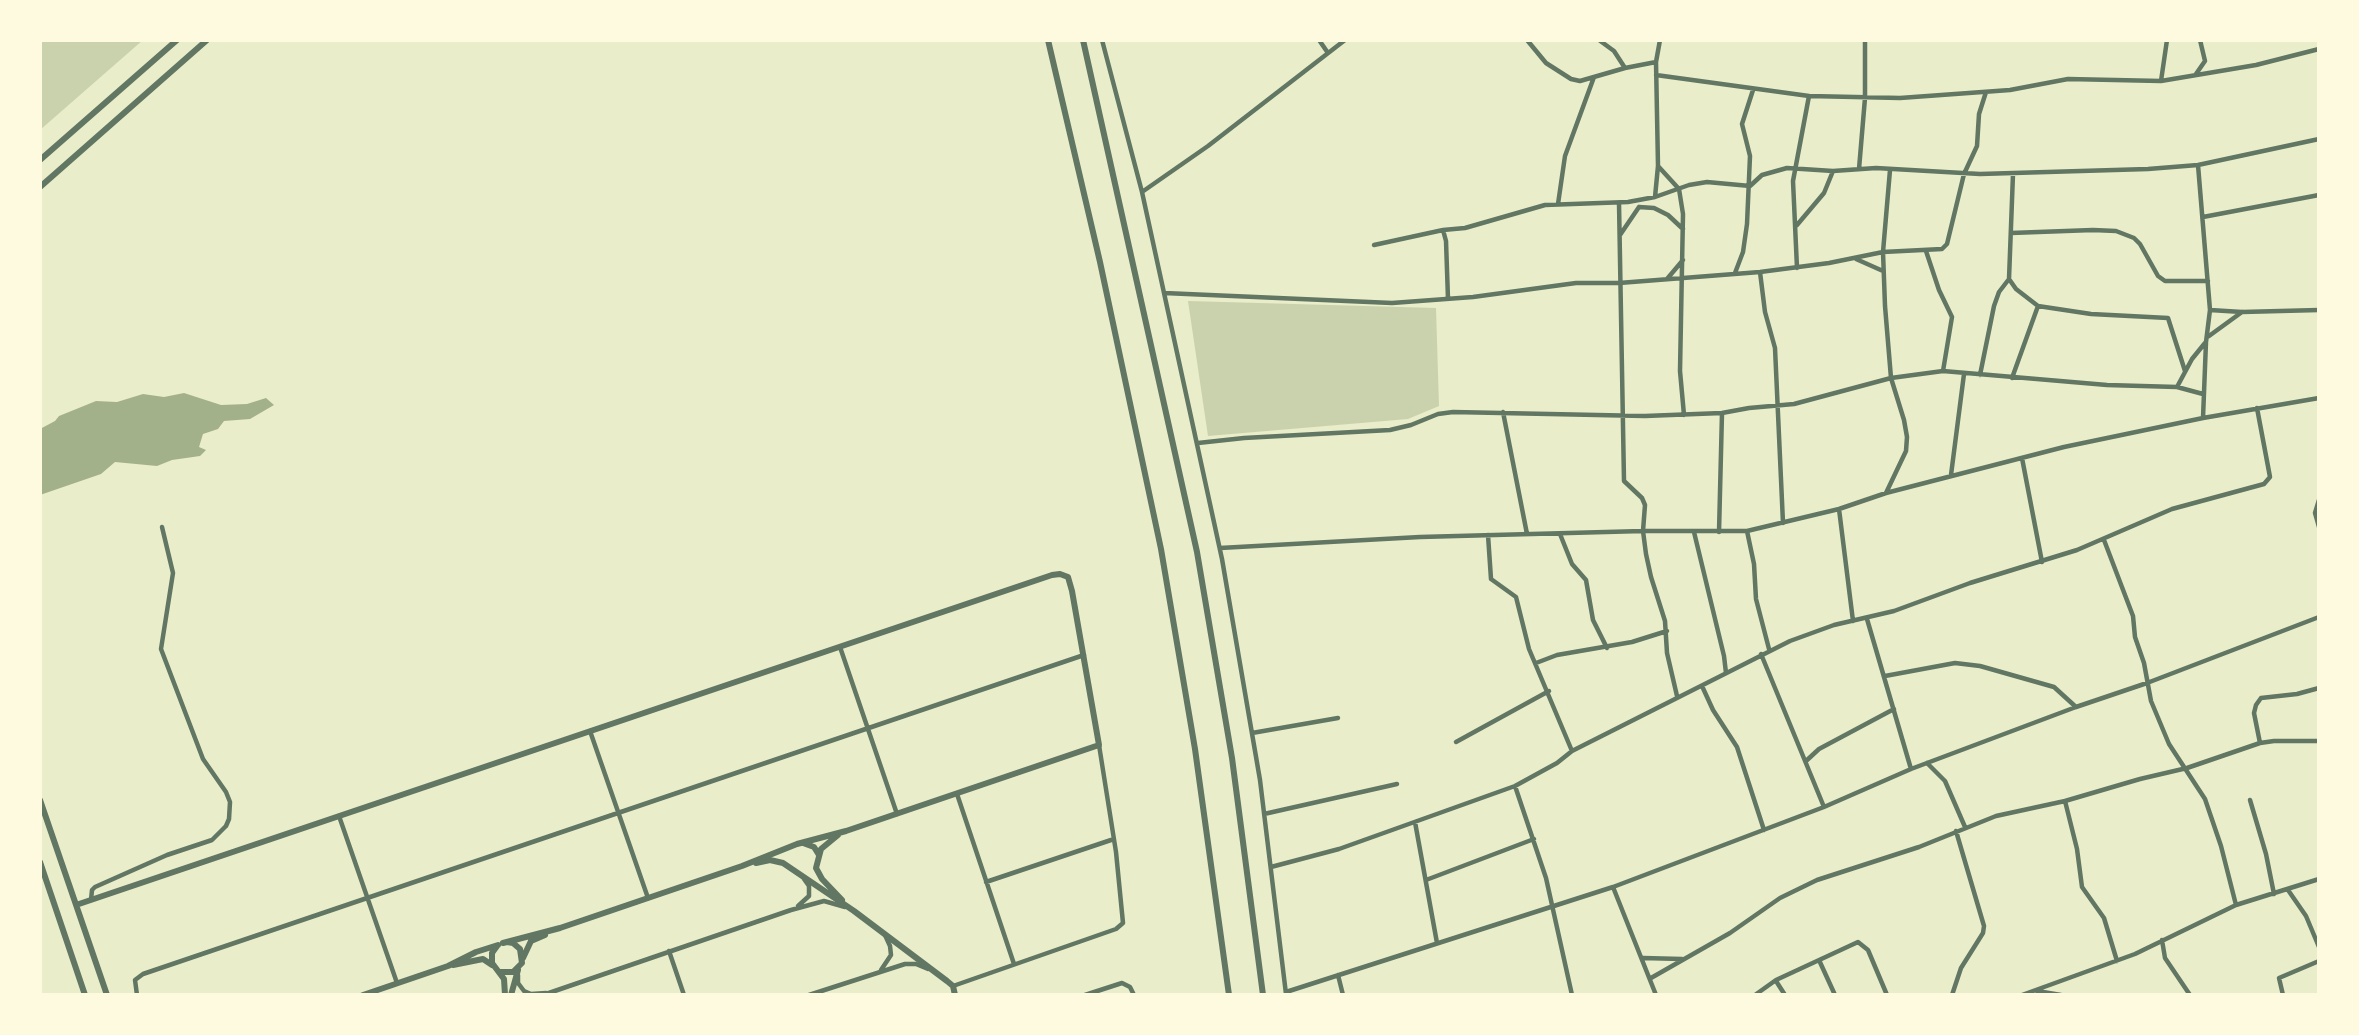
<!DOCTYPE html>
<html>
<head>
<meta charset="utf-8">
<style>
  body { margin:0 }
  #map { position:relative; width:2359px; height:1035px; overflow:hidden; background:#e9edc9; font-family:Montserrat,sans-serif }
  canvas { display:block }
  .frame { position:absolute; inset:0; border:42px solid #fefae0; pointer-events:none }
</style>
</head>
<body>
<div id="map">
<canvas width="2359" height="1035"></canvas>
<div class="frame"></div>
</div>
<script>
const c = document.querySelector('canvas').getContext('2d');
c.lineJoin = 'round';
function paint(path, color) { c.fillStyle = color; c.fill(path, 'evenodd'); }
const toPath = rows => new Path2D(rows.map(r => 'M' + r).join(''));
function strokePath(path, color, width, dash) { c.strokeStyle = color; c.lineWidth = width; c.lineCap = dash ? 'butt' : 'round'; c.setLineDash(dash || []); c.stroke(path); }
paint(toPath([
  [40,40,143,40,40,130],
  [1188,301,1436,308,1439,406,1408,419,1208,436]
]), '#cad2ad');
paint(toPath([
  [184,393,221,405,247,404,266,398,274,405,250,419,224,421,218,429,203,434,199,447,206,450,200,456,172,460,157,466,115,462,101,474,40,495,40,429,55,421,59,416,96,401,117,402,143,394,164,397]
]), '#a3b18a');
strokePath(toPath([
  [1102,40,1142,192,1222,559,1260,780,1286,994],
  [1319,40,1328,53],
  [1527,40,1546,63,1571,79,1580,81,1625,68,1656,62],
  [1599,40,1614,51,1625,68],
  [2196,74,2205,61,2200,40],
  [1656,75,1809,96,1900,98,2010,90,2068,79,2161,81,2256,65,2319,49],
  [2161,81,2167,40],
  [2198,165,2210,310,2206,342,2203,418],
  [1658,166,1679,189,1683,214,1680,371,1684,415],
  [1859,169,1865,98,1865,40],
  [2013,174,2009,279,2016,289,2038,306,2091,314,2168,318,2185,371],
  [1750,186,1762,175,1787,168,1833,171,1876,168,1980,174,2148,169,2198,165,2319,139],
  [1142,192,1208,146,1345,40],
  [1655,197,1658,166,1656,62,1660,40],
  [1619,203,1624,481,1642,498,1645,505,1643,531,1646,554,1651,577,1665,621,1667,653,1677,696],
  [1558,204,1565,156,1594,77],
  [1639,207,1654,208,1668,215,1683,229],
  [2203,217,2319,195],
  [1797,225,1824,193,1833,171],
  [2011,233,2093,230,2116,231,2134,238,2140,244,2158,276,2165,281,2208,281],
  [1620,235,1639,207],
  [1374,245,1443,230],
  [1926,251,1939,290,1952,317,1943,371],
  [1856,259,1883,271],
  [1797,268,1793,181,1809,96],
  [1760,272,1765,312,1775,348,1783,523],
  [1735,273,1743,252,1747,224,1750,156,1742,124,1753,90],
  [1667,279,1683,260],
  [1164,293,1392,303,1473,297,1576,283,1619,283,1760,272,1829,263,1883,252,1942,249,1947,244,1964,174,1977,146,1979,114,1986,92],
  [1448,299,1446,241,1443,230,1465,228,1545,205,1628,202,1655,197,1689,185,1707,182,1750,186],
  [2210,310,2242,312,2319,310],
  [2209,336,2242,312],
  [1980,375,1994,306,1999,292,2009,279],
  [2012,378,2038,306],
  [2177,387,2192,359,2205,343],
  [1503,412,1527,534],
  [1198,443,1244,438,1390,430,1411,425,1438,414,1453,412,1645,416,1722,413,1749,408,1794,404,1891,378,1943,371,2107,385,2177,387,2203,394],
  [2022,458,2042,562],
  [1951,475,1964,374],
  [1886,493,1906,451,1907,437,1904,420,1891,378,1885,306,1883,252,1890,170],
  [2319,500,2315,513,2319,527],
  [1839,509,1853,621],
  [1747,531,1754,564,1756,599,1769,649],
  [1694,532,1724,656,1726,673],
  [1719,532,1722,413],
  [1560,534,1572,564,1586,580,1593,620,1607,648],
  [1488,535,1491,579,1516,597,1529,649,1572,751],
  [2104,540,2133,616,2135,637,2144,663,2151,701,2169,744,2205,799,2221,846,2236,905],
  [1220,548,1420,537,1643,531,1747,531,1839,509,1886,493,2064,447,2203,418,2319,398],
  [1867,619,1911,769],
  [840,647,897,814],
  [1761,654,1824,807],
  [1536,663,1557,655,1632,642,1667,631],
  [1885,676,1955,663,1980,666,2054,687,2076,707],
  [1702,686,1713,710,1737,747,1764,830],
  [590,731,648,898],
  [1252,733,1338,718],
  [1456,742,1549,691],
  [2260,743,2254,713,2256,705,2261,698,2297,694,2319,688],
  [1806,761,1819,749,1894,709],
  [1927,763,1945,781,1965,827],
  [1515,786,1546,878,1572,995],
  [957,794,1014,964],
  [2250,800,2266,854,2274,894],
  [2065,801,2140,779,2187,768,2260,743,2274,741,2319,741],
  [1264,814,1397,784],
  [339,816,397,983],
  [1415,822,1437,943],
  [1271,867,1339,849,1515,786,1557,763,1572,751,1790,641,1834,625,1894,611,1970,583,2077,550,2172,509,2264,484,2270,477,2257,408],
  [1426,880,1534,839],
  [986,882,1114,839],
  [1613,887,1656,995],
  [2288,890,2306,916,2319,947],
  [91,900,92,890,95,887,167,855,212,840,226,826,229,819,230,802,226,792,203,759,161,649,173,573,162,527],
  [798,906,809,896,809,886,804,879],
  [2162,940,2165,958,2190,995],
  [669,951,684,995],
  [1643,958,1682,959],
  [1819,960,1835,995],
  [881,970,891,955,890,946,885,935],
  [518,975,518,983,524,991,531,994,546,993],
  [1338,975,1343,995],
  [1651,978,1730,933,1780,898,1817,880,1919,847,1996,816,2065,801,2077,849,2082,887,2104,918,2117,961],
  [1776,981,1785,995],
  [953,986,1116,929,1123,923,1116,852,1099,745],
  [2037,991,2061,995],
  [1286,992,1613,887,1824,807,1911,769,2076,707,2147,683,2319,617],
  [137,995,135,980,143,974,1084,655],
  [543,995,791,910,824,901,845,907],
  [809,995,905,964,916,964,928,969],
  [1085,995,1122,983,1130,987,1134,995],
  [1755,995,1776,980,1858,942,1868,950,1887,995],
  [1952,995,1961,968,1983,933,1984,926,1956,831],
  [2022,995,2135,954,2236,905,2319,879],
  [2283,995,2279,978,2319,961]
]), '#617663', 4.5);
strokePath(toPath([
  [1048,40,1100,262,1161,549,1195,749,1229,995],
  [1083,40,1197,552,1232,758,1263,995],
  [40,160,177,40],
  [40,187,207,40],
  [40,800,107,995],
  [838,835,821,849,816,868,822,879,842,900],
  [803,843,814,847,819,855],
  [40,862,85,995],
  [756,863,770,860,783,863,854,911,947,981,953,986,955,995],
  [76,905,1052,575,1060,574,1068,577,1072,591,1099,745,846,831,797,844,742,866,560,928,503,943],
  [497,946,492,953,492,963,504,979,505,995],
  [523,958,531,941,545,935],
  [453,965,483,959,492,965],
  [499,972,513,972,522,963,520,949,513,943,507,942],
  [363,995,448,966,476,952,498,945],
  [511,995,518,970]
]), '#617663', 6);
</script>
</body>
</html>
